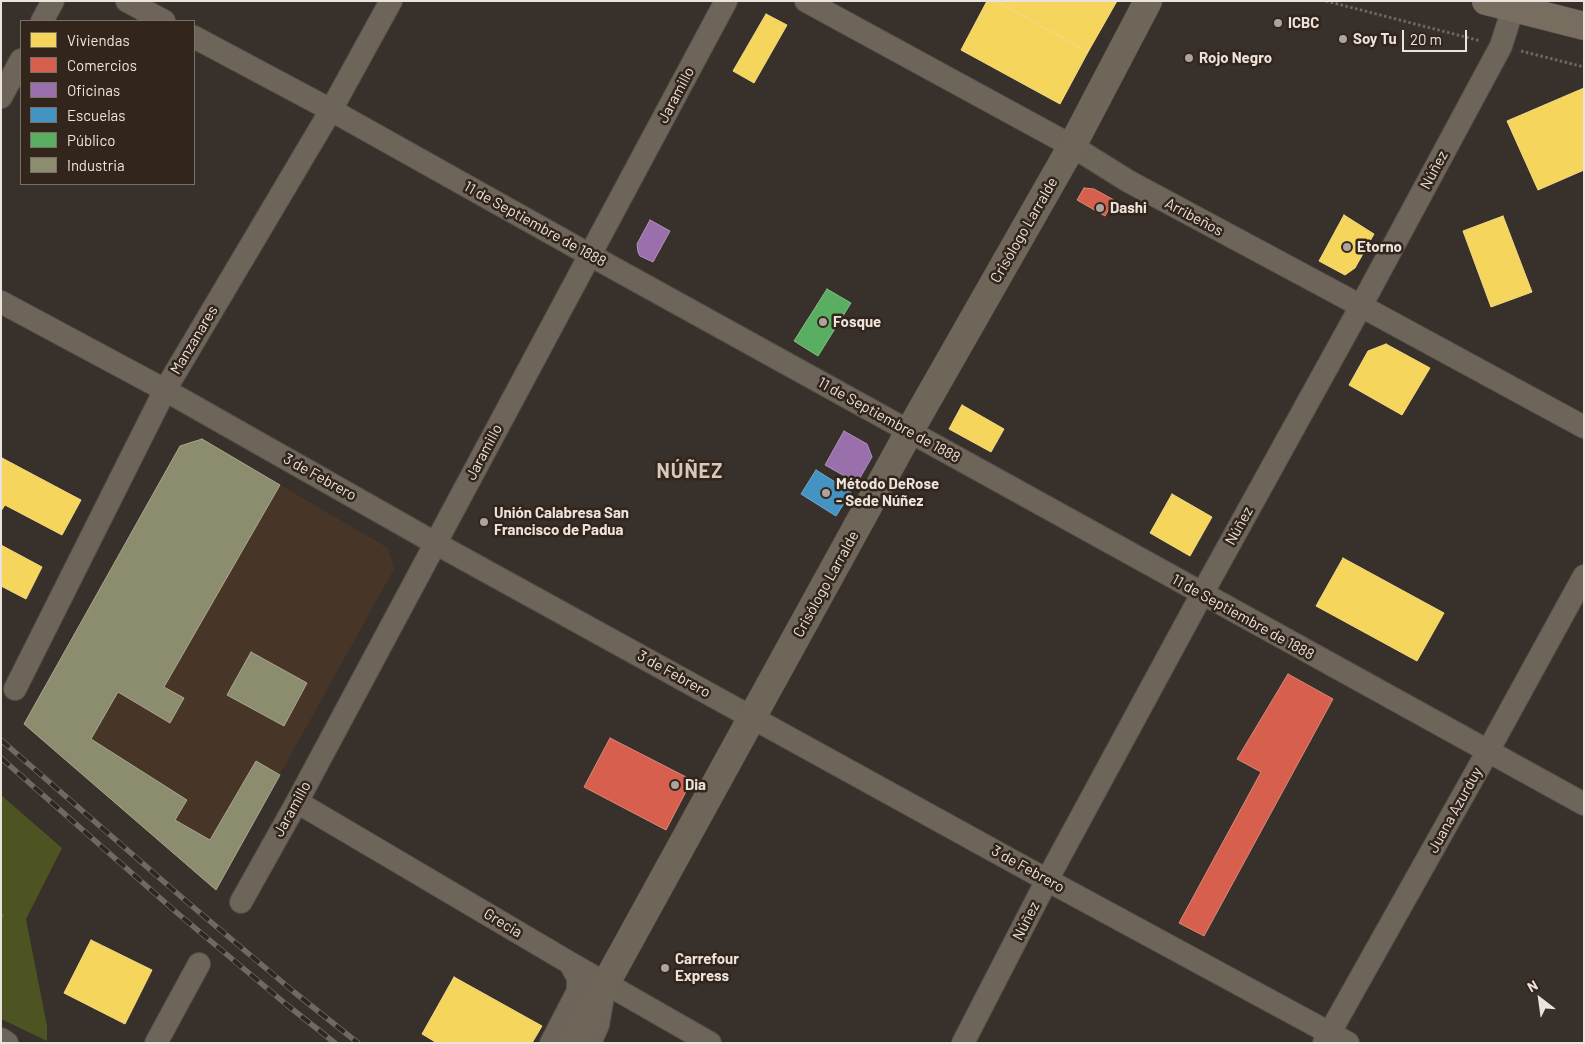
<!DOCTYPE html>
<html>
<head>
<meta charset="utf-8">
<style>
  body { margin:0 }
  #map { position:relative; width:1585px; height:1044px; overflow:hidden; background:#37302b; font-family:Barlow,sans-serif }
  canvas { display:block }
  .frame { position:absolute; inset:0; border:2px solid #ece3dc; pointer-events:none }
  .legend { position:absolute; left:20px; top:20px; width:175px; height:165px; box-sizing:border-box; background:#32251b; border:1px solid #7c7168; margin:0; padding:6px 9px; list-style:none; font-size:15px; color:#ece3dc }
  .legend li { display:flex; align-items:center; gap:10px; height:25px }
  .legend b { width:25px; border:1px solid #7c7168 }
  .north { position:absolute; left:1515px; top:974px; width:50px; height:50px; -webkit-text-stroke:4px #32251b; paint-order:stroke; rotate:330deg; font-size:14px; font-weight:700; line-height:20px; text-align:center; color:#ece3dc }
  .north::after { content:''; display:block; margin:auto; width:18px; height:22px; background:#ece3dc; clip-path:polygon(50% 0,100% 100%,50% 72%,0 100%) }
  .scale { position:absolute; left:1402px; top:30px; width:65px; height:22px; box-sizing:border-box; border:2px solid #ece3dc; border-top:0; padding-left:6px; font-size:15px; line-height:18px; white-space:nowrap; color:#ece3dc; -webkit-text-stroke:4px #32251b; paint-order:stroke }
</style>
</head>
<body>
<div id="map">
<canvas width="1585" height="1044"></canvas>
<div class="frame"></div>
<ul class="legend">
<li><b style="height:14px;background:#f6d55c"></b>Viviendas</li>
<li><b style="height:14px;background:#d6604d"></b>Comercios</li>
<li><b style="height:14px;background:#9970ab"></b>Oficinas</li>
<li><b style="height:14px;background:#4393c3"></b>Escuelas</li>
<li><b style="height:14px;background:#5aae61"></b>Público</li>
<li><b style="height:14px;background:#8c8c6e"></b>Industria</li>
</ul>
<div class="north">N</div>
<div class="scale">20 m</div>
</div>
<script>
const c = document.querySelector('canvas').getContext('2d');
c.lineJoin = 'round';
function paint(path, color) { c.fillStyle = color; c.fill(path, 'evenodd'); }
const toPath = rows => new Path2D(rows.map(r => 'M' + r).join(''));
function strokePath(path, color, width, dash) { c.strokeStyle = color; c.lineWidth = width; c.lineCap = dash ? 'butt' : 'round'; c.setLineDash(dash || []); c.stroke(path); }
function label(font, color, halo, rows, align = 'center') {
  c.font = font + ' Barlow,sans-serif'; c.lineWidth = 5; c.setLineDash([]); c.textBaseline = 'middle'; c.strokeStyle = halo; c.fillStyle = color; for (const [text, x, y, turn = 0] of rows) {
    c.save(); c.translate(x, y); c.rotate((+turn || 0) * Math.PI / 180); c.textAlign = isNaN(turn) ? turn : align; if (halo) c.strokeText(text, 0, 0); c.fillText(text, 0, 0); c.restore();
  }
}
paint(toPath([
  [202,439,388,548,394,569,216,890,24,724,180,446]
]), '#473628');
paint(toPath([
  [1,795,62,848,26,919,47,1026,47,1041,1,1019]
]), '#4d5421');
const homes = toPath([
  [987,1,996,1,1088,52,1060,104,961,50,987,1],
  [996,1,1117,1,1088,52,996,1],
  [766,14,787,25,754,83,733,71,766,14],
  [1584,88,1584,170,1538,190,1507,121,1584,88],
  [1344,215,1374,234,1355,268,1345,275,1319,261,1344,215],
  [1503,216,1532,292,1491,307,1463,231,1503,216],
  [1386,344,1430,368,1402,415,1349,385,1368,351,1386,344],
  [962,405,1004,429,991,452,949,429,962,405],
  [2,458,81,500,62,535,5,505,1,511,1,460,2,458],
  [1172,494,1212,517,1190,556,1150,533,1172,494],
  [1,545,42,567,26,599,1,586,1,545],
  [1343,558,1444,613,1417,661,1316,606,1343,558],
  [91,940,152,970,125,1024,64,993,91,940],
  [454,977,542,1026,532,1043,437,1043,422,1034,454,977]
]);
paint(homes, '#f6d55c');
strokePath(homes, '#f3d982', 1);
const shops = toPath([
  [1084,188,1094,189,1114,200,1105,216,1077,200,1084,188],
  [1288,674,1333,699,1204,936,1179,923,1261,772,1237,759,1288,674],
  [610,738,692,780,666,830,584,787,610,738]
]);
paint(shops, '#d6604d');
strokePath(shops, '#dd8778', 1);
const offices = toPath([
  [650,220,670,231,653,262,640,256,638,252,637,244,650,220],
  [844,431,867,444,872,457,857,483,825,465,844,431]
]);
paint(offices, '#9970ab');
strokePath(offices, '#b292ba', 1);
const schools = toPath([
  [816,470,851,492,836,516,801,494,816,470]
]);
paint(schools, '#4393c3');
strokePath(schools, '#76abca', 1);
const public = toPath([
  [827,289,851,303,818,356,794,341,827,289]
]);
paint(public, '#5aae61');
strokePath(public, '#86be86', 1);
const industry = toPath([
  [202,439,280,485,164,687,184,698,170,723,118,692,91,739,187,800,175,820,210,840,256,761,280,775,216,890,24,724,180,446,202,439],
  [251,652,307,683,284,726,227,695,251,652]
]);
paint(industry, '#8c8c6e');
strokePath(industry, '#a9a68f', 1);
const street = toPath([
  [127,1,164,21],
  [806,1,1072,146,1128,181,1361,306,1584,427],
  [42,21,53,1],
  [194,37,331,110,590,255,1584,804],
  [1,97,21,60],
  [1,302,165,390,435,543,1047,880,1348,1043],
  [15,689,165,390,331,110,391,1],
  [297,802,570,963,710,1043],
  [241,902,297,802,726,1],
  [1,1039,7,1043],
  [156,1043,199,964],
  [551,1043,578,991,578,978,570,963],
  [590,1043,598,1025,603,996],
  [963,1043,1047,880,1202,594,1361,306,1501,46,1513,8],
  [1324,1043,1488,751,1584,576]
]);
const secondary = toPath([
  [573,1043,909,432,1072,146,1148,1]
]);
const primary = toPath([
  [1486,1,1584,26]
]);
strokePath(street, '#534d48', 24);
strokePath(secondary, '#534d48', 29);
strokePath(primary, '#534d48', 29);
strokePath(toPath([
  [1326,1,1481,41],
  [1521,51,1584,67],
  [1,916,4,913]
]), '#6d6760', 3, [2.5, 2.5]);
strokePath(street, '#6d655a', 22);
strokePath(secondary, '#6f665a', 28);
strokePath(primary, '#786e60', 28);
const rail = toPath([
  [1,740,186,901,294,992,358,1043],
  [1,758,176,912,287,1005,335,1043]
]);
strokePath(rail, '#6f6961', 5.5);
strokePath(rail, '#32251b', 4, [11]);
for (const [x, y, r, color] of [
  [1278,23,5,"#ada49e"],
  [1343,39,5,"#ada49e"],
  [1189,58,5,"#ada49e"],
  [1100,208,5,"#ada49e"],
  [1347,247,5,"#ada49e"],
  [823,322,5,"#ada49e"],
  [826,493,5,"#ada49e"],
  [484,522,5,"#ada49e"],
  [675,785,5,"#ada49e"],
  [665,968,5,"#ada49e"]
]) { const dot = new Path2D(); dot.arc(x, y, r, 0, 2 * Math.PI); c.fillStyle = color; c.fill(dot); strokePath(dot, '#32251b', 2); }
label('bold 15px', '#ece3dc', '#32251b', [
  ["ICBC",1288,23],
  ["Soy Tu",1353,39],
  ["Rojo Negro",1199,58],
  ["Dashi",1110,208],
  ["Etorno",1357,247],
  ["Fosque",833,322],
  ["Método DeRose",836,484],
  ["- Sede Núñez",836,501],
  ["Unión Calabresa San",494,513],
  ["Francisco de Padua",494,530],
  ["Dia",685,785],
  ["Carrefour",675,959],
  ["Express",675,976]
], 'left');
label('15px', '#ece3dc', '#32251b', [
  ["Jaramillo",676,95,-62],
  ["Núñez",1434,170,-62],
  ["Arribeños",1194,217,28],
  ["11 de Septiembre de 1888",535,224,29],
  ["Crisólogo Larralde",1024,230,-60],
  ["Manzanares",194,340,-59],
  ["11 de Septiembre de 1888",889,420,29],
  ["Jaramillo",484,452,-62],
  ["3 de Febrero",320,477,29],
  ["Núñez",1239,526,-61],
  ["Crisólogo Larralde",826,584,-61],
  ["11 de Septiembre de 1888",1243,617,29],
  ["3 de Febrero",674,674,29],
  ["Jaramillo",292,809,-61],
  ["Juana Azurduy",1455,810,-61],
  ["3 de Febrero",1028,869,29],
  ["Núñez",1026,921,-63],
  ["Grecia",503,923,31]
]);
c.letterSpacing = '1px';
label('bold 20px', '#d8c7ba', '#32251b', [
  ["NÚÑEZ",690,471]
]);
c.letterSpacing = '0px';
</script>
</body>
</html>
